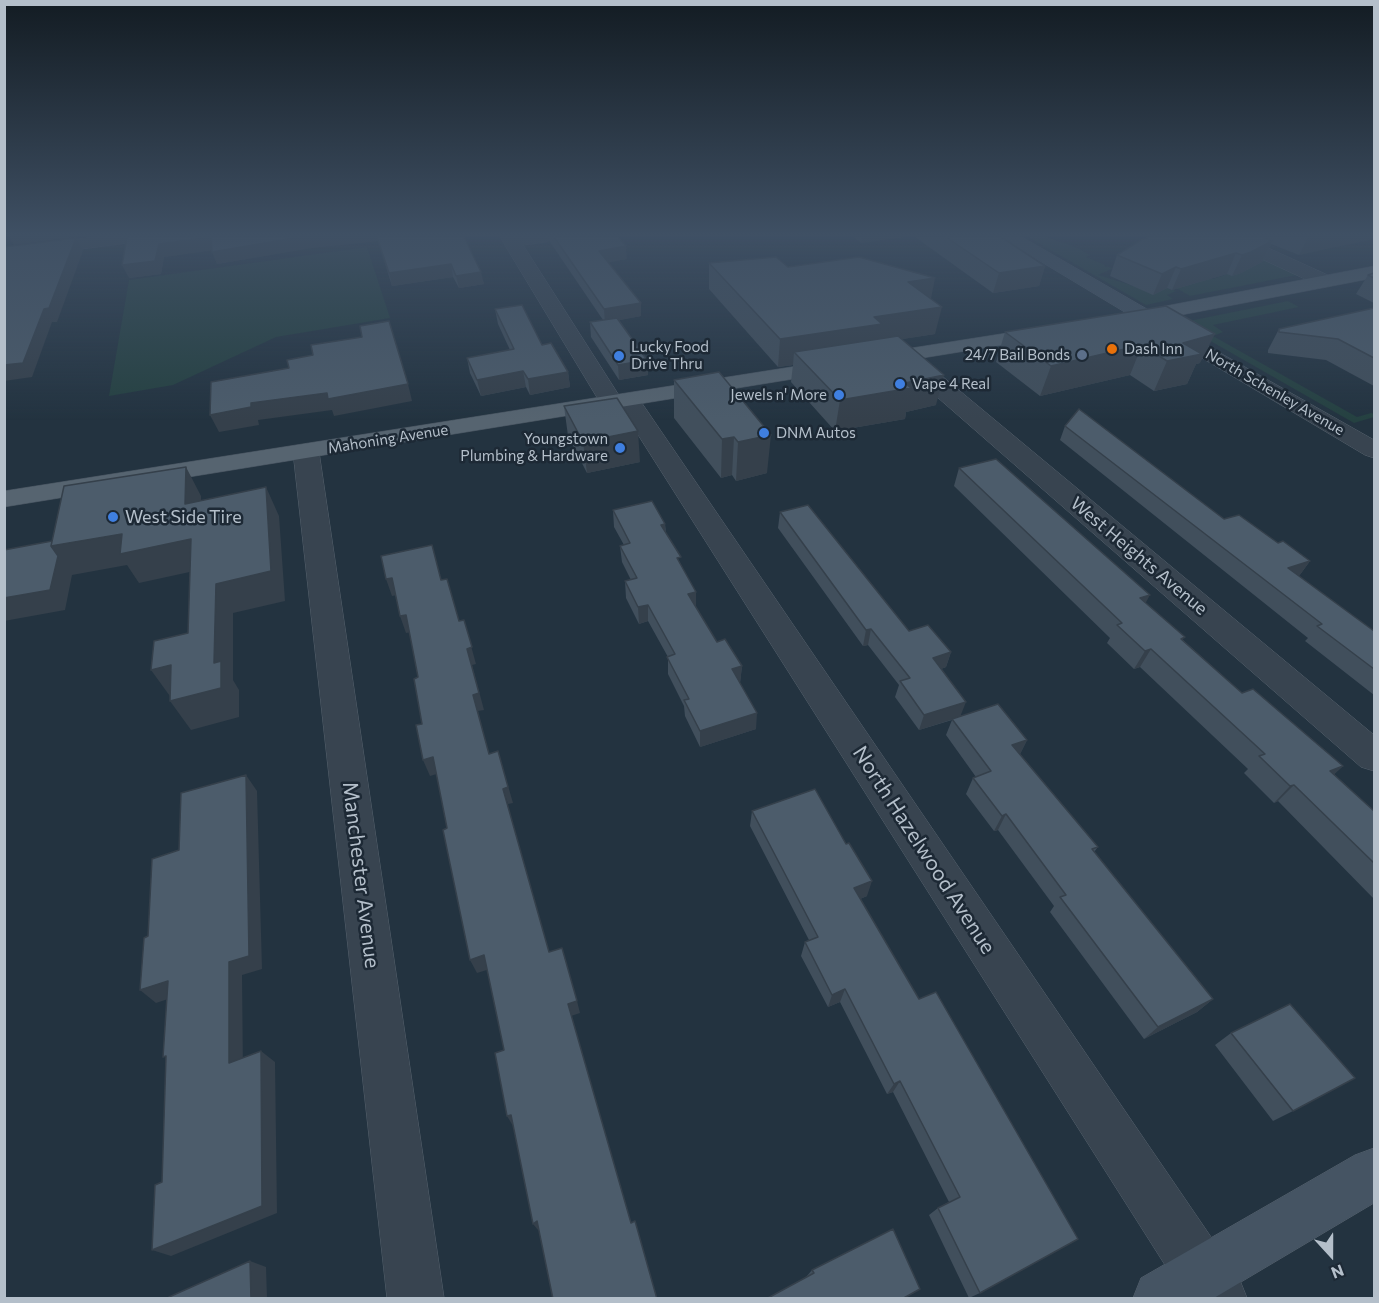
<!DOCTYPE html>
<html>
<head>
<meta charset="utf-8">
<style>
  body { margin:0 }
  #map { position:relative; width:1379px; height:1303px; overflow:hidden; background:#233340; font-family:Commissioner,sans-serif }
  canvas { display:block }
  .frame { position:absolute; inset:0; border:6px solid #b4bfca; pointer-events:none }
  .north { position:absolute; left:1301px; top:1225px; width:60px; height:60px; -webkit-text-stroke:4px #1d2935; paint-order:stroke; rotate:159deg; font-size:16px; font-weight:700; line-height:24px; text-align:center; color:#b4bfca }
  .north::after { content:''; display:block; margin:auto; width:21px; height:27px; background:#b4bfca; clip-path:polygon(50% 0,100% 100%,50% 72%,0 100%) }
</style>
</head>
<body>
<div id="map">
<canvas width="1379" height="1303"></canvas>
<div class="frame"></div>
<div class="north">N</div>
</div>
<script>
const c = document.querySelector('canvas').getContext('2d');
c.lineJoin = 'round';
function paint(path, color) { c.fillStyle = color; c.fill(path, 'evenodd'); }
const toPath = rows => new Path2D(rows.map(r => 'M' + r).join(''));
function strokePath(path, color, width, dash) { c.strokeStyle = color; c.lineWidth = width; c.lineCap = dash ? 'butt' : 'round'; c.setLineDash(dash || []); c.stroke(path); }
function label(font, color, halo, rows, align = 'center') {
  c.font = font + ' Commissioner,sans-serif'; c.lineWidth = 5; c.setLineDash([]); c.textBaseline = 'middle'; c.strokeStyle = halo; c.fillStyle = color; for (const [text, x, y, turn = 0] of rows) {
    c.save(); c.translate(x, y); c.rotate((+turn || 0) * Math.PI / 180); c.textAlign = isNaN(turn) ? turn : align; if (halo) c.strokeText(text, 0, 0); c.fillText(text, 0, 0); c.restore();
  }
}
paint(toPath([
  [1028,237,1047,237,1078,248,1090,255,1086,257,1105,265,1104,266,1114,268,1098,275,1134,286,1167,288,1176,291,1167,295,1173,299,1146,305],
  [367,247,390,318,276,337,173,385,109,396,129,280],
  [1241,249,1297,275,1190,296,1173,286,1207,278,1213,279,1227,274],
  [1288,301,1299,307,1213,325,1223,332,1213,336,1357,417,1371,413,1374,414,1374,417,1354,423,1179,323]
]), '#254141');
const street = toPath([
  [93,237,144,237,135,242,4,259,4,249,93,237],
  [500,237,555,237,546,242,523,245,620,397,629,394,637,396,1239,1278,1247,1298,1186,1298,621,408,612,411,604,409,500,237],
  [1220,237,1244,237,1332,277,1335,281,1325,287,1318,285,1223,241,1220,237],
  [1167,323,1374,440,1374,458,1365,455,1160,333,1157,329,1160,325,1167,323],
  [905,350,913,352,1374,735,1374,771,1361,767,897,362,894,357,897,352,905,350],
  [306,444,315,447,319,452,444,1298,387,1298,293,452,297,447,306,444]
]);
const secondary = toPath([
  [1000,237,1022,237,1152,312,1155,316,1152,320,1138,320,1000,237],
  [1374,1148,1374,1203,1214,1298,1133,1298,1141,1278,1355,1155,1374,1148]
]);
const primary = toPath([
  [1374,266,1374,278,1129,325,1122,323,1119,319,1122,315,1129,313,1374,266],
  [1045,327,1052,329,1056,333,1052,337,4,507,4,491,1045,327]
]);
strokePath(street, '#56626d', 1);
strokePath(secondary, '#56626d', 1);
strokePath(primary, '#44505c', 1);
paint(street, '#384450');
paint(secondary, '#455463');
paint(primary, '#566470');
paint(toPath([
  [127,237,464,237,484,284,459,288,453,277,392,286,378,241,311,248,217,264,212,250,164,257,161,274,129,278],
  [549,237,618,237,627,259,608,262,641,316,619,320,647,360,648,375,619,380,591,337,590,322,603,320,550,242],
  [854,237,904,237,861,243],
  [915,237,1001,237,1045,266,1039,286,993,293],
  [1149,237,1374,237,1299,255,1271,244,1262,262,1241,273,1232,276,1227,274,1172,290,1167,288,1153,295,1110,276,1117,255],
  [709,263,788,267,931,299,935,334,902,339,936,405,906,412,905,419,835,431,791,382,793,365,778,367,709,289],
  [1374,273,1374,303,1356,294,1368,275],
  [1166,306,1200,363,1196,364,1187,384,1154,391,1130,375,1040,396,996,362,1005,332],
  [1374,308,1374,386,1326,360,1268,353,1268,350,1279,329],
  [495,309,542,345,568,372,570,387,530,395,526,387,481,396,470,373,467,358,510,350,498,324],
  [719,372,767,473,736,481,732,475,721,478,674,418,674,380],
  [564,406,640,462,587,473,568,436],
  [1065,426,1224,519,1278,543,1310,561,1299,576,1374,631,1374,695,1305,641,1308,638,1060,440],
  [959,468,1146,603,1183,640,1242,693,1343,766,1334,774,1374,811,1374,899,1278,801,1274,803,1244,773,1248,769,1140,667,1134,669,1107,643,1110,638,954,486],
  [613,510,665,524,666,533,681,565,696,592,696,607,717,642,742,666,740,683,756,729,700,747,685,716,684,706,668,674,668,657,648,621,639,624,626,598,625,581,631,580,622,562,620,546,624,545,614,527],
  [780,512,909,631,951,652,946,667,941,669,961,716,1027,740,1020,754,1098,847,1094,852,1213,999,1197,1012,1144,1039,1050,912,1054,906,998,830,994,831,966,794,973,778,976,777,946,735,952,720,919,730,895,697,899,685,868,645,863,646,778,528],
  [752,811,867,896,860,899,919,999,980,1293,969,1298,929,1215,938,1208,949,1202,893,1092,887,1094,840,1002,828,1007,801,956,805,942,809,940,750,826],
  [1231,1033,1293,1111,1273,1121,1215,1045],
  [812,1270,920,1289,806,1277]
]), '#414f5c');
paint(toPath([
  [9,237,75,237,14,245],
  [211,237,216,250,164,257,161,274,129,278,122,265,159,244],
  [300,237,377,237,378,241,311,248,217,264,212,252],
  [862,237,904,237,861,243],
  [1308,237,1374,237,1374,239,1299,255],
  [76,238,83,251,57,322,52,322,32,377,4,381,4,365,44,309],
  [1272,241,1262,262,1241,273,1232,276,1242,255],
  [626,246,627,259,600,264,599,251],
  [1236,253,1227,274,1172,290,1181,269],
  [451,264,453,277,392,286,389,273],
  [1045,266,1039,286,993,293,999,273],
  [1176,267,1167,288,1153,295,1162,274],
  [481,272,484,284,459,288,456,276],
  [935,278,930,304,908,282],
  [641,303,641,316,605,323,604,309],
  [942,307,935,334,878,343,794,352,793,365,778,367,780,339,874,317],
  [1215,334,1200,363,1196,364,1187,384,1154,391,1167,361,1183,343],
  [1142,345,1130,375,1040,396,1051,366],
  [647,360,648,375,619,380,618,365],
  [523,371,526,387,481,396,477,380],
  [568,372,570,387,530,395,528,379],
  [944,375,936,405,906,412,905,419,835,431,840,400,905,383],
  [408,384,412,401,334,416,332,410,258,420,259,425,219,432,210,415,251,403,327,393],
  [638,431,640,462,587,473,583,442],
  [771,435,767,473,736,481,738,442],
  [734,437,732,475,721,478,722,439],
  [186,467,201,496,201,533,185,504],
  [266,487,279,516,285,601,233,613,233,680,239,690,239,717,191,730,170,701,214,663,216,584],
  [665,524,666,541,661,525],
  [122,534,191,539,208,568,139,583,127,565,72,575,65,610,4,621,4,598,51,546],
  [1310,561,1299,576,1288,568],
  [392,578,398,595,392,596,386,579],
  [696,592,696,609,688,594],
  [1150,595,1140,613,1140,598],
  [648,605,648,621,639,624,638,607],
  [406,615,412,632,406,633,400,616],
  [464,620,476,664,472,665,484,710,478,711,493,770,473,695],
  [871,629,868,645,863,646,866,630],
  [1151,649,1140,667,1134,669,1145,651],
  [951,652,946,667,928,674,933,658],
  [171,665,172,699,151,670],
  [742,666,740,683,731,686,732,669],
  [966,702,960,717,919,730,924,715],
  [757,713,756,729,700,747,700,731],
  [1027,740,1019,756,1012,745],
  [498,751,513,803,508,804,503,789],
  [433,757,440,773,430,776,423,760],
  [1343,766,1325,783,1330,771],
  [246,775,257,791,262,969,242,975,243,1074,229,1063,229,962],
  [1294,785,1278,801,1274,803,1290,786],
  [1006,814,998,830,994,831,1002,816],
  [872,881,867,896,850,903,854,888],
  [484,955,490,969,477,973,470,960],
  [168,981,183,994,156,1003,140,990],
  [845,989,840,1002,828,1007,832,995],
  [1213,999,1197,1012,1144,1039,1158,1027],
  [577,1001,580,1013,571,1016,568,1004],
  [261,1051,275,1062,277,1213,171,1256,152,1250],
  [900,1081,893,1092,887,1094,894,1084],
  [511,1115,513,1126,507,1116],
  [537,1221,543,1228,538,1230,533,1224],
  [250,1261,266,1267,267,1299,251,1299]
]), '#35404b');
const building = toPath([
  [127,237,300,237,212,252,211,237,159,244,155,261,122,265,127,237],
  [377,237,464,237,481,272,456,276,451,264,389,273,377,237],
  [554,237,618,237,626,246,599,251,641,303,604,309,554,237],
  [946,237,1001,237,1045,266,999,273,946,237],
  [1149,237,1263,237,1272,241,1251,252,1242,255,1236,253,1181,269,1176,267,1162,274,1117,255,1141,240,1149,237],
  [76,238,49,308,44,309,23,363,4,365,4,247,76,238],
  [776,257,788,267,859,257,935,278,908,282,942,307,874,317,882,324,780,339,709,263,776,257],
  [1374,273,1374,278,1368,275,1374,273],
  [522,305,542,345,551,343,568,372,528,379,523,371,477,380,467,358,514,349,495,309,522,305],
  [1166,306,1215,334,1183,343,1202,354,1167,361,1142,345,1051,366,1005,332,1166,306],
  [1374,308,1374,358,1338,339,1279,332,1279,329,1374,308],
  [617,318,647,360,618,365,590,322,617,318],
  [389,321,408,384,328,399,327,393,251,403,251,407,210,415,211,382,289,368,287,360,313,355,311,345,362,337,360,326,389,321],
  [898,336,944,375,905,383,911,388,840,400,794,352,898,336],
  [719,372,771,435,738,442,734,437,722,439,674,380,719,372],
  [617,398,638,431,583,442,564,406,617,398],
  [1079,409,1224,519,1239,515,1278,543,1283,541,1310,561,1288,568,1374,631,1374,669,1317,626,1322,624,1065,426,1079,409],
  [996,459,1150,595,1140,598,1185,637,1181,639,1242,693,1253,689,1343,766,1330,771,1374,811,1374,863,1294,785,1290,786,1259,756,1265,754,1151,649,1145,651,1117,625,1122,623,959,468,996,459],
  [186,467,185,504,266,487,271,571,216,584,214,663,221,661,221,688,170,701,171,665,151,670,154,641,188,633,191,539,120,554,122,534,51,546,64,486,186,467],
  [652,501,665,524,661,525,681,557,677,558,696,592,688,594,717,642,725,639,742,666,732,669,757,713,700,731,684,700,689,699,667,657,675,654,648,605,638,607,625,581,637,578,620,546,630,543,613,510,652,501],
  [808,505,909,631,928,625,951,652,933,658,966,702,924,715,900,681,910,678,871,629,866,630,780,512,808,505],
  [52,541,51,546,58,556,50,590,4,598,4,550,52,541],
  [432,545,441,580,447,579,459,621,464,620,472,647,467,649,479,693,473,695,489,754,498,751,508,787,503,789,549,952,562,948,577,1001,568,1004,631,1223,635,1221,657,1299,553,1299,537,1221,533,1224,511,1115,507,1116,495,1053,504,1050,484,955,470,960,443,830,447,828,433,757,423,760,416,725,422,724,414,679,418,677,406,615,400,616,392,578,386,579,381,556,432,545],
  [998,704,1027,740,1012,745,1098,847,1092,849,1213,999,1158,1027,1060,897,1066,895,1006,814,1002,816,973,778,991,771,952,719,998,704],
  [246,775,249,956,229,962,229,1063,261,1051,262,1206,152,1250,155,1185,162,1182,166,1056,163,1057,168,981,140,990,144,938,148,936,152,859,179,850,181,793,246,775],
  [815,789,846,844,849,843,872,881,854,888,919,999,936,992,1078,1239,980,1293,938,1208,960,1197,900,1081,894,1084,845,989,832,995,805,942,818,937,752,811,815,789],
  [1290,1004,1355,1078,1293,1111,1231,1033,1290,1004],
  [893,1229,920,1289,902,1299,766,1299,814,1273,812,1270,893,1229],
  [250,1261,251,1299,169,1299,169,1297,250,1261]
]);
paint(building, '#4c5c6b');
strokePath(building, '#35404b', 1.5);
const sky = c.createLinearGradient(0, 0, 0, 420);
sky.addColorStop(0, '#131c23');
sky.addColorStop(0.56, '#3f5064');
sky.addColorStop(1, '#3f506400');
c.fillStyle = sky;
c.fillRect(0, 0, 1379, 420);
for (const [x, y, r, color] of [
  [1112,349,6,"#e8710a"],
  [1082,355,6,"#5c6f8a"],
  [619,356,6,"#3f7fe0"],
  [900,384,6,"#3f7fe0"],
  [839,395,6,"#3f7fe0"],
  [764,433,6,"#3f7fe0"],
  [620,448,6,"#3f7fe0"],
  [113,517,6,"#3f7fe0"]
]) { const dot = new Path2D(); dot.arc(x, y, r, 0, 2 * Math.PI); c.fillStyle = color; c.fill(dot); strokePath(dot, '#1d2935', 2); }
label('15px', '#b4bfca', '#1d2935', [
  ["Lucky Food",631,347],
  ["Drive Thru",631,364],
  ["Dash Inn",1124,349],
  ["24/7 Bail Bonds",1070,355,"right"],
  ["Vape 4 Real",912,384],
  ["Jewels n' More",827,395,"right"],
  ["DNM Autos",776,433],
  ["Youngstown",608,439,"right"],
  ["Plumbing & Hardware",608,456,"right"]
], 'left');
label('15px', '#b4bfca', '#1d2935', [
  ["North Schenley Avenue",1275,392,30],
  ["Mahoning Avenue",388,439,-9]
]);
label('18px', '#b4bfca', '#1d2935', [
  ["West Side Tire",125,517]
], 'left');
label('18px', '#b4bfca', '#1d2935', [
  ["West Heights Avenue",1139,556,40]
]);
label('21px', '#b4bfca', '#1d2935', [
  ["North Hazelwood Avenue",924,850,57],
  ["Manchester Avenue",361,875,83]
]);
</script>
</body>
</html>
